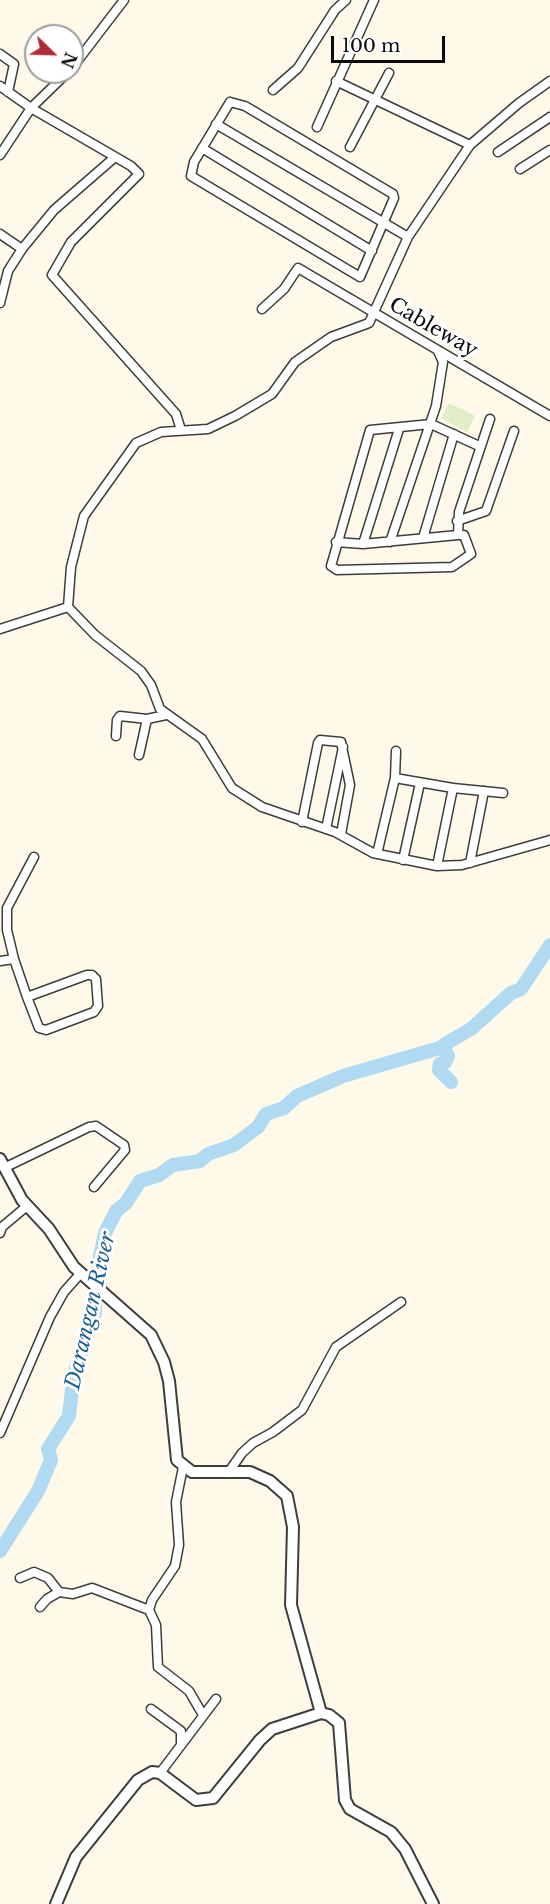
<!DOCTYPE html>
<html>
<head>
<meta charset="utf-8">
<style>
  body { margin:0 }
  #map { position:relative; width:550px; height:1904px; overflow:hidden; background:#fef9e8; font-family:"Libre Baskerville",serif }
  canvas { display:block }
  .north { position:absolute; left:24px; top:24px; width:60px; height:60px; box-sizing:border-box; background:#fff; border:2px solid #9d9d9d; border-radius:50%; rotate:113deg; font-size:16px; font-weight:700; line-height:24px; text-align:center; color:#0a0a0a }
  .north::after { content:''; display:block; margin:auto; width:21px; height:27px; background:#b02c34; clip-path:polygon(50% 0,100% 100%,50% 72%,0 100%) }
  .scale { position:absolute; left:331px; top:36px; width:114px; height:27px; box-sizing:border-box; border:3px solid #0a0a0a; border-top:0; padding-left:8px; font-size:18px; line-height:21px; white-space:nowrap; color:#0a0a0a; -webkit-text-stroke:4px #fff; paint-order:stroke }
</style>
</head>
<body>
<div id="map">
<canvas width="550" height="1904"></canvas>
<div class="north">N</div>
<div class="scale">100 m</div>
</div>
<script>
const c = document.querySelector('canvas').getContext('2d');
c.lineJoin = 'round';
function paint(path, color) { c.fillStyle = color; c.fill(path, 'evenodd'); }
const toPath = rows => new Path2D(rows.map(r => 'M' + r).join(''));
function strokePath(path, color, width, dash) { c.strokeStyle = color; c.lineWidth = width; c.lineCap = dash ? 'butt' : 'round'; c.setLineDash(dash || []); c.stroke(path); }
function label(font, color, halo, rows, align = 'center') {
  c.font = font + ' "Libre Baskerville",serif'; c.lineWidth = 6; c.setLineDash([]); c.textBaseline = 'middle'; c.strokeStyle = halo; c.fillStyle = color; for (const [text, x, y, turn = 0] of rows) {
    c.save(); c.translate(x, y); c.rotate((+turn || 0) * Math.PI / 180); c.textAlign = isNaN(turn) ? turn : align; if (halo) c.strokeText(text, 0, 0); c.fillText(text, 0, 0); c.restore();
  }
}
paint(toPath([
  [449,403,475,416,467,432,441,418]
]), '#e0edc6');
strokePath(toPath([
  [451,1082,439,1070,440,1064,445,1062,448,1056,443,1047,445,1044,471,1029,511,993,521,989,550,945],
  [0,1551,38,1491,51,1460,48,1449,69,1416,74,1373,95,1313,96,1275,105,1233,116,1211,126,1203,140,1181,159,1175,173,1165,200,1161,208,1154,234,1145,258,1127,266,1114,284,1108,297,1096,343,1076,443,1047]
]), '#b0daf2', 14);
const minor = toPath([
  [0,54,14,64,8,92],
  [72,68,124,0],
  [336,81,470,145],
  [0,86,31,108,131,166,139,174,71,242,52,275,176,414,181,430],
  [273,90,298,68,335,10,346,0],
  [230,102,245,106,393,194,394,198,360,277,191,176,194,162,230,102],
  [216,124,408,237],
  [317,127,374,0],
  [350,147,389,73],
  [202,148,372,251],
  [498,152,550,117],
  [0,155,31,108,68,72],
  [520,169,550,150],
  [0,234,22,249],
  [0,303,8,271,22,249,54,210,115,157],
  [262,309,284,289,298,268,550,416],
  [457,521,486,511,514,431],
  [458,535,464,535,471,554,452,567,337,570,331,566,370,430,431,424,479,446],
  [423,538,454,434],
  [336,542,363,544,458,535,459,512,490,419],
  [390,542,436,406,443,362,438,351],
  [363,544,399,429],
  [68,607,71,567,84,516,136,443,161,432,208,429,235,416,272,394,295,362,331,337,369,323,408,237,470,145,519,103,550,81],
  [68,607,95,635,141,671,151,685,160,709,202,739,232,788,262,807,335,832,373,853,437,866,462,865,550,840],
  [0,629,68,607],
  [116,736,117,720,120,716,147,719,166,715],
  [139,755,147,719],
  [395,778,453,788,503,793],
  [302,822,318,743,320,740,341,742,350,785,341,834],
  [326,829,343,747],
  [377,854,395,778,396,751],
  [403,860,420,783],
  [470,863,484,791],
  [437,866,453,788],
  [0,961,14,959],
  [27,997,87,975,92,975,96,979,98,1006,94,1012,46,1030,39,1028,27,997,14,959,7,930,7,908,34,857],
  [6,1167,89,1127,96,1126,124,1145,125,1150,94,1187],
  [0,1233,2,1227,27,1206],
  [0,1433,50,1317,64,1292,80,1274],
  [228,1473,242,1453,253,1443,273,1432,302,1410,336,1347,401,1302],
  [20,1578,34,1572,48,1578,59,1592,73,1594,92,1588,149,1610,156,1625,158,1667,189,1691,203,1715],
  [40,1607,47,1599,59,1592],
  [149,1610,152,1600,175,1566,179,1545,176,1502,183,1467],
  [151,1709,181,1731,181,1744],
  [160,1773,216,1699]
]);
const tertiary = toPath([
  [0,1159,22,1200,49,1229,74,1267,151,1335,164,1362,169,1381,177,1460,192,1472,250,1472,270,1481,287,1496,293,1527,291,1605,321,1713],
  [321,1713,329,1715,339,1723,345,1800,350,1809,391,1832,405,1849,433,1904],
  [56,1904,76,1857,138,1780,152,1772,160,1773,196,1800,213,1798,260,1740,272,1729,321,1713]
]);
strokePath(minor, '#3d3d3d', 11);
strokePath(tertiary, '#3d3d3d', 14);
strokePath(minor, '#fff', 8);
strokePath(tertiary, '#fff', 10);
label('20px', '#0a0a0a', '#fff', [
  ["Cableway",433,328,30]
]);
label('italic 21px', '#1d6192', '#fff', [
  ["Darangan River",91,1311,-77]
]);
</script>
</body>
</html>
